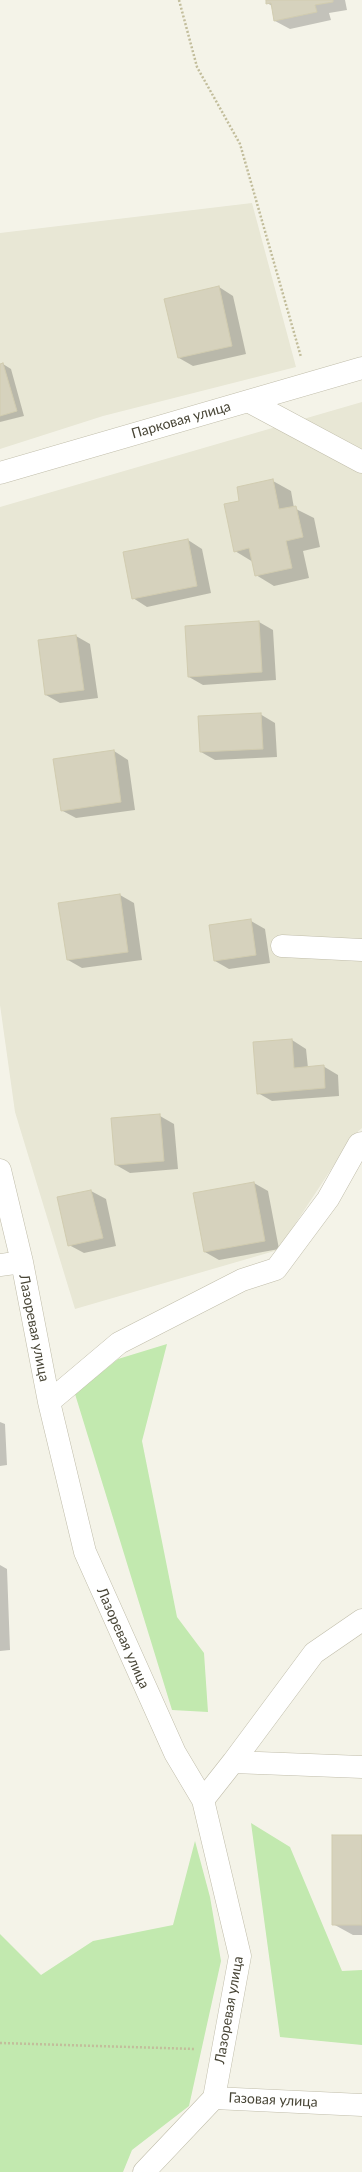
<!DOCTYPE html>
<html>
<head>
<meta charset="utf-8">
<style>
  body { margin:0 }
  canvas { display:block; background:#f4f3e8 }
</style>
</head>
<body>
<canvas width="362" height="2172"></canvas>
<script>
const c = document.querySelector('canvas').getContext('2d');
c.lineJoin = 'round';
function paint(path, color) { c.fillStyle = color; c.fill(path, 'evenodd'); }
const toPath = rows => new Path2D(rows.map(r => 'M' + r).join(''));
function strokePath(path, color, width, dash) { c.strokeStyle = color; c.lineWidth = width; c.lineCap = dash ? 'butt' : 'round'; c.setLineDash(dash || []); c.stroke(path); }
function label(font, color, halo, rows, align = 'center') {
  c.font = font + ' Lato,sans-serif'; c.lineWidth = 3.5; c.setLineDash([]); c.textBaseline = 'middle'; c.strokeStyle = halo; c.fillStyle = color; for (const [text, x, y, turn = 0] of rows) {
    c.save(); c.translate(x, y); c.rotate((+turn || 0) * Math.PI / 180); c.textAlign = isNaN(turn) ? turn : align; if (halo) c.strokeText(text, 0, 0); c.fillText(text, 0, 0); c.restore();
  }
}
paint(toPath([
  [252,203,296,367,103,416,0,449,0,233],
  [362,402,362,1128,353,1136,278,1250,75,1309,15,1112,0,1005,0,507]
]), '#e8e7d5');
paint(toPath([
  [167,1344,142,1441,177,1617,204,1653,208,1712,172,1710,75,1394,118,1359],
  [251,1823,290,1847,342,1971,362,1970,362,2045,280,2037],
  [195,1841,210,1897,221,1961,189,2106,132,2150,123,2172,0,2172,0,1934,41,1975,93,1941,173,1925]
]), '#c2e9af');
paint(toPath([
  [267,0,345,0,347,10,329,13,331,20,290,29,275,21,272,6,267,3],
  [219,287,233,296,246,354,193,366,179,358],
  [3,364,11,369,24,416,0,422,0,365],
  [273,481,291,491,294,508,314,518,320,547,303,551,309,578,274,586,256,575,253,562,235,551,241,502],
  [188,540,202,549,211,593,147,607,133,598],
  [259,622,273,630,276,680,203,685,189,677],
  [76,636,90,644,98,698,60,703,46,695],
  [260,714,275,723,277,757,215,760,201,752],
  [114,751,128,760,135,810,76,818,61,810],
  [120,895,134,903,142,960,82,968,68,960],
  [251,921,265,929,270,963,229,969,215,961],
  [292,1040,306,1049,308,1068,323,1066,338,1075,339,1096,272,1101,258,1093],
  [160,1116,174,1124,178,1169,130,1173,116,1165],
  [254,1183,268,1191,279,1249,219,1260,205,1252],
  [91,1191,106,1199,116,1246,84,1253,69,1245,58,1198],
  [0,1422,5,1424,7,1465,0,1466],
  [0,1565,7,1569,10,1650,0,1651],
  [362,1836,362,1935,353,1935,333,1924]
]), '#0003');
const building = toPath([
  [266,0,333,0,333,2,315,5,317,12,274,21,271,3,266,4,266,0],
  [219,286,232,346,178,358,164,299,219,286],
  [3,363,17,411,0,416,0,364,3,363],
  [273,479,279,509,296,506,303,537,286,541,292,568,255,576,249,548,234,552,224,504,239,501,237,487,273,479],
  [188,539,197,586,132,599,123,552,188,539],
  [259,621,262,672,188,677,185,626,259,621],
  [76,635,84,690,45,695,38,640,76,635],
  [261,713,263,749,200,752,198,716,261,713],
  [114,750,121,802,61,811,53,759,114,750],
  [120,894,128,952,67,960,58,903,120,894],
  [251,919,256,955,214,961,209,925,251,919],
  [292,1039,294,1068,324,1065,325,1088,257,1094,253,1042,292,1039],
  [160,1114,164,1161,115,1165,111,1118,160,1114],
  [254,1182,265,1241,204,1252,193,1193,254,1182],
  [91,1190,103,1238,68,1246,57,1197,91,1190],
  [332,1835,362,1835,362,1925,332,1925,332,1835]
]);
paint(building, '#d6d2bd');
strokePath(building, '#d1ccb0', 1);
const minor = toPath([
  [248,401,362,462],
  [0,473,362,368],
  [282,946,362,950],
  [0,1170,22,1262,49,1402,85,1552,175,1753,203,1800,240,1956,214,2098],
  [0,1265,22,1262],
  [49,1402,119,1343,242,1280,276,1269,328,1199,359,1144,362,1143],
  [233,1762,314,1653,362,1620],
  [203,1800,233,1762,362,1767],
  [144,2172,214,2098,362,2105]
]);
strokePath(minor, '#c0bdaa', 23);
strokePath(toPath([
  [179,0,197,67,240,144,301,357],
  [0,2043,195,2049]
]), '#c2bd9b', 2.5, [2, 2]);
strokePath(minor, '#fff', 22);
label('14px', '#484536', '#fff', [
  ["Парковая улица",181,420,-16],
  ["Лазоревая улица",34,1328,79],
  ["Лазоревая улица",123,1638,66],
  ["Лазоревая улица",229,2010,-80],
  ["Газовая улица",273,2100,3]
]);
</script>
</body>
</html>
